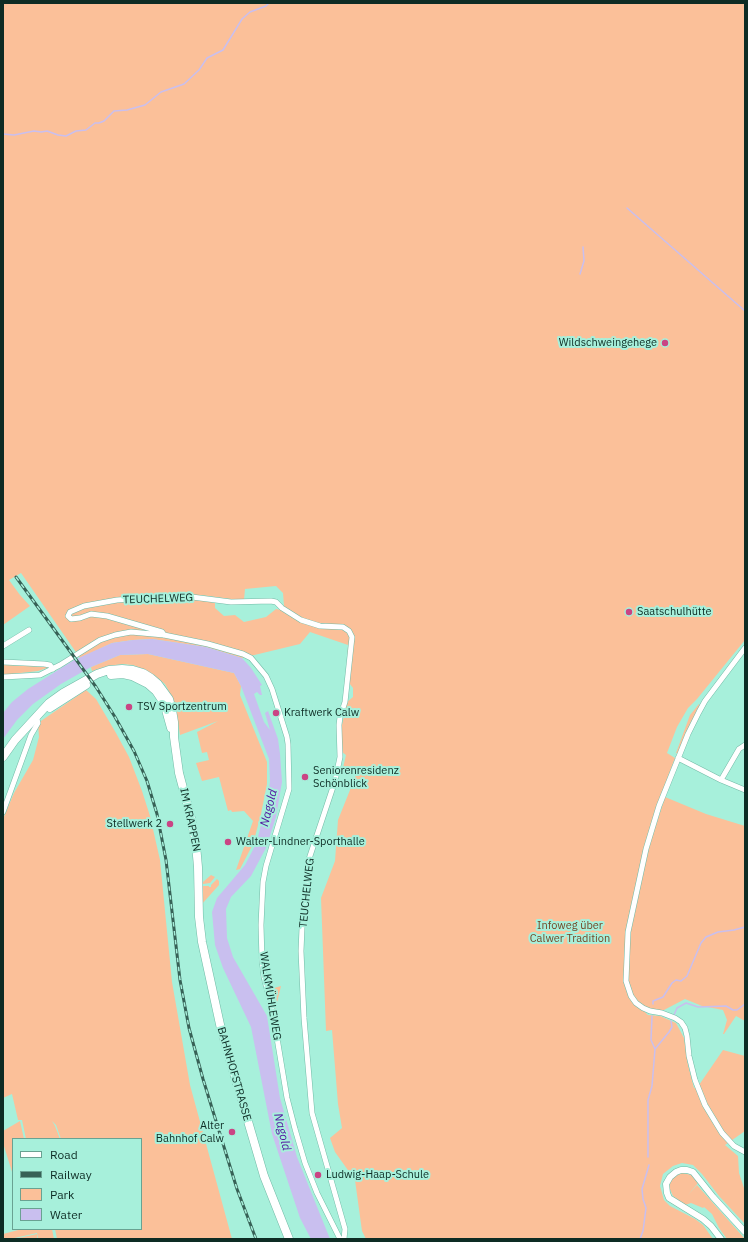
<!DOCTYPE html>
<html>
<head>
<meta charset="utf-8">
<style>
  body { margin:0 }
  #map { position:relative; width:748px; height:1242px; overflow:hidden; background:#a7f0db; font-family:"IBM Plex Sans",sans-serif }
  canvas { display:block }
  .frame { position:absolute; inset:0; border:4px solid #0d2c24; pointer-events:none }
  .legend { position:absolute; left:12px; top:1138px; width:130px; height:92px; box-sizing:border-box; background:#a7f0db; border:1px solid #69a292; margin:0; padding:5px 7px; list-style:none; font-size:12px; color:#0d2c24 }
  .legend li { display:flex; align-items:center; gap:8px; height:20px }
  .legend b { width:20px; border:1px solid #69a292 }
</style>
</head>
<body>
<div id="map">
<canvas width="748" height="1242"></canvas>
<div class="frame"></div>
<ul class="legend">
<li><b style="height:5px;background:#fff"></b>Road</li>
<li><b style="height:5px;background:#376156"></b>Railway</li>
<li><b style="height:11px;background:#fbc099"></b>Park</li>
<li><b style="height:11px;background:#c9bfef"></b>Water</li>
</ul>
</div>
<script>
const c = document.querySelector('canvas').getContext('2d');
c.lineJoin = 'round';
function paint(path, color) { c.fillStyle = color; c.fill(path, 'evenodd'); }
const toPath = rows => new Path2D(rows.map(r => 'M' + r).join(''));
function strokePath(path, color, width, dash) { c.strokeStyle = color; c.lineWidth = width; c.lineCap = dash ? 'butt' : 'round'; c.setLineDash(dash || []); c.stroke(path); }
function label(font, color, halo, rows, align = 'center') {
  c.font = font + ' "IBM Plex Sans",sans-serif'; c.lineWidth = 4; c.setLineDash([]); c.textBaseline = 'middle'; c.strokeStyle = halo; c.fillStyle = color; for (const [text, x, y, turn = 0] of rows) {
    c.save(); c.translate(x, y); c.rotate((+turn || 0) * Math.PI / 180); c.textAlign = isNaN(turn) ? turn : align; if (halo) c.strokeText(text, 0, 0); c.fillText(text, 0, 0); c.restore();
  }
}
paint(toPath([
  [3,3,745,3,745,640,697,699,688,708,677,727,667,753,675,758,657,807,656,825,665,797,706,814,745,826,745,1021,736,1016,724,1034,723,1034,727,1020,723,1010,702,1006,685,999,664,1010,643,1010,648,1015,660,1016,676,1023,684,1038,688,1065,694,1088,699,1085,723,1050,745,1056,745,1131,725,1145,738,1156,739,1173,745,1191,745,1224,719,1196,702,1174,693,1165,682,1163,673,1166,663,1174,660,1186,664,1200,670,1206,695,1219,703,1225,713,1239,366,1239,362,1231,355,1180,335,1152,330,1138,342,1128,338,1104,332,1030,326,1031,321,898,335,861,338,820,356,775,342,772,346,755,342,752,342,725,347,702,353,697,353,688,346,679,348,645,310,632,300,644,242,658,206,647,152,639,133,640,112,643,80,658,21,573,9,580,20,595,30,606,3,625],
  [276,586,283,593,284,606,281,610,276,609,266,617,244,622,235,615,224,616,215,608,215,603,201,600,201,595,231,599,244,600,245,589],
  [148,654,234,673,241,686,240,695,267,762,267,784,261,814,253,844,240,869,236,870,253,821,244,811,232,812,231,810,228,811,219,777,202,781,196,763,209,760,207,752,202,753,197,732,218,721,180,735,177,715,172,697,165,684,154,675,143,669,133,665,123,664,107,666,92,671,91,667,120,655],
  [3,665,47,667,47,668,38,671,3,675],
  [86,690,96,699,116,733,129,757,142,791,150,816,160,860,172,982,190,1085,232,1239,57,1239,55,1229,141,1229,141,1139,61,1139,56,1125,52,1121,55,1126,60,1139,26,1139,22,1120,18,1120,12,1094,3,1098,3,819,14,793,33,760,39,737,38,723],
  [699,704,700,706,686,732,678,754,676,753,690,715],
  [211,875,215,877,210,883,203,884,203,882],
  [217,879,219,881,219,885,202,904,202,886,209,886,209,887,211,887,211,885],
  [281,986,275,1011,271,989],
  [20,1121,24,1139,13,1139,13,1175,3,1143,3,1131],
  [682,1173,692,1175,698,1183,688,1195,697,1185,745,1239,727,1239,719,1228,712,1214,704,1207,703,1208,691,1203,685,1205,673,1196,669,1187,670,1182,673,1177],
  [22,1229,52,1229,54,1239,38,1239,37,1233,10,1239,3,1239,3,1234],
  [37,1234,37,1239,14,1239]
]), '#fbc099');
paint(toPath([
  [152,639,206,647,242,658,251,668,262,685,260,686,262,695,260,695,257,692,254,694,264,722,270,730,265,713,268,711,278,739,280,754,282,782,276,817,266,848,251,876,231,897,226,909,227,938,233,957,267,1016,280,1098,297,1157,330,1239,311,1239,300,1218,272,1134,251,1027,223,968,215,945,212,912,217,898,245,865,256,844,264,814,270,782,269,759,241,686,234,673,148,654,120,655,91,667,61,684,33,704,17,720,3,739,3,713,12,702,28,689,74,660,112,643,133,640]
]), '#c9bfef');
strokePath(toPath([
  [3,134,14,135,34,131,41,132,47,131,58,135,66,136,76,131,86,130,95,123,99,123,104,121,114,111,127,110,145,105,161,92,184,84,199,70,207,58,223,50,242,19,250,12,266,6,269,3],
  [627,208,745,311],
  [580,274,584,261,583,247],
  [653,1004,653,1001,663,997,672,983,676,980,681,981,687,976,701,943,706,937,718,932,734,930,745,927],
  [674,1015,677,1008,686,1003,698,1007,726,1006,733,1010,737,1010,745,1004],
  [655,1049,669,1032,672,1027,671,1021],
  [648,1157,648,1100,652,1086,655,1049,651,1040,652,1016],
  [640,1239,643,1231,646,1208,643,1199,642,1189,649,1165]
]), '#c9bfef', 1.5);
const minor = toPath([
  [164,635,162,632,107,616,91,614,80,618,71,619,68,616,70,612,84,606,117,600,144,598,192,597,231,602,271,601,276,602,282,608,301,620,320,626,343,627,349,631,352,637,345,702,340,717,339,725,340,757,335,781,309,859,302,928,301,951,304,1018,312,1113,345,1229,344,1239],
  [3,646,29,630],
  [745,648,705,701,699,712,688,734,659,806,646,849,628,932,626,981,631,996,636,1003,643,1008,650,1011,662,1013,675,1018,681,1022,685,1028,687,1036,689,1056,695,1080,705,1105,722,1133,734,1146,745,1152],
  [3,662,44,664,50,665,53,669],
  [3,677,40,675,60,665,100,640,115,635,131,632,164,635,208,644,243,654,251,658,266,676,272,689,287,737,288,744,289,789,266,866,263,882,261,925,262,960,264,977,273,1014,287,1098,295,1129,305,1163,317,1193,340,1239],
  [678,758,721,780,745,790],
  [721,780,739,749,745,745],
  [3,812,31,735,38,723,36,716]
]);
const tertiary = toPath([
  [721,1239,711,1226,703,1219,669,1198,667,1193,666,1184,670,1177,676,1172,681,1170,687,1170,693,1172,713,1197,745,1232]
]);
const primary = toPath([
  [111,675,123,674,132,676,148,684,156,691,162,700,166,710,171,728],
  [50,708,86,685],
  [3,757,15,740,49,703,63,693,97,674,109,670,122,669,133,670,143,673,151,678,158,684,169,699,172,710,174,722,174,737,179,773,192,822,196,845,198,867,199,917,202,942,221,1029,264,1176,289,1239]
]);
strokePath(minor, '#72baa6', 6);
strokePath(tertiary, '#72baa6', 7);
strokePath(primary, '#72baa6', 9);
strokePath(minor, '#fff', 5);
strokePath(tertiary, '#fff', 6);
strokePath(primary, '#fff', 8);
const rail = toPath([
  [16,577,96,687,115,717,134,751,147,781,157,814,166,860,180,980,189,1028,203,1079,237,1189,256,1239]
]);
strokePath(rail, '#376156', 3);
strokePath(rail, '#a7f0db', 1.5, [4.5]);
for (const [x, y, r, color] of [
  [665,343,4,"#ca4484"],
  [629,612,4,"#ca4484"],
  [129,707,4,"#ca4484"],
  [276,713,4,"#ca4484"],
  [305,777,4,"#ca4484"],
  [170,824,4,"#ca4484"],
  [228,842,4,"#ca4484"],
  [232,1132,4,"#ca4484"],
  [318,1175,4,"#ca4484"]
]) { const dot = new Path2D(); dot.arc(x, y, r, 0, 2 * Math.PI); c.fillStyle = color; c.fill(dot); strokePath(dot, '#a7f0db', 1.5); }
label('11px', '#0d2c24', '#a7f0db', [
  ["Wildschweingehege",657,343,"right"],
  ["Saatschulhütte",637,612],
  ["TSV Sportzentrum",137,707],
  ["Kraftwerk Calw",284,713],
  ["Seniorenresidenz",313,771],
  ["Schönblick",313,784],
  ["Stellwerk 2",162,824,"right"],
  ["Walter-Lindner-Sporthalle",236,842],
  ["Alter",224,1126,"right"],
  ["Bahnhof Calw",224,1139,"right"],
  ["Ludwig-Haap-Schule",326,1175]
], 'left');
label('11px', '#0d2c24', '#a7f0db', [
  ["TEUCHELWEG",158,599,-2],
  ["IM KRAPPEN",190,820,78],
  ["TEUCHELWEG",307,893,-84],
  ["WALKMÜHLEWEG",270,996,81],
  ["BAHNHOFSTRASSE",234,1074,74]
]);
label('11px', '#744625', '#a7f0db', [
  ["Infoweg über",570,926],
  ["Calwer Tradition",570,939]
]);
label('italic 12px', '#5213a0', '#a7f0db', [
  ["Nagold",269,808,-76],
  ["Nagold",282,1132,76]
]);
</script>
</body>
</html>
